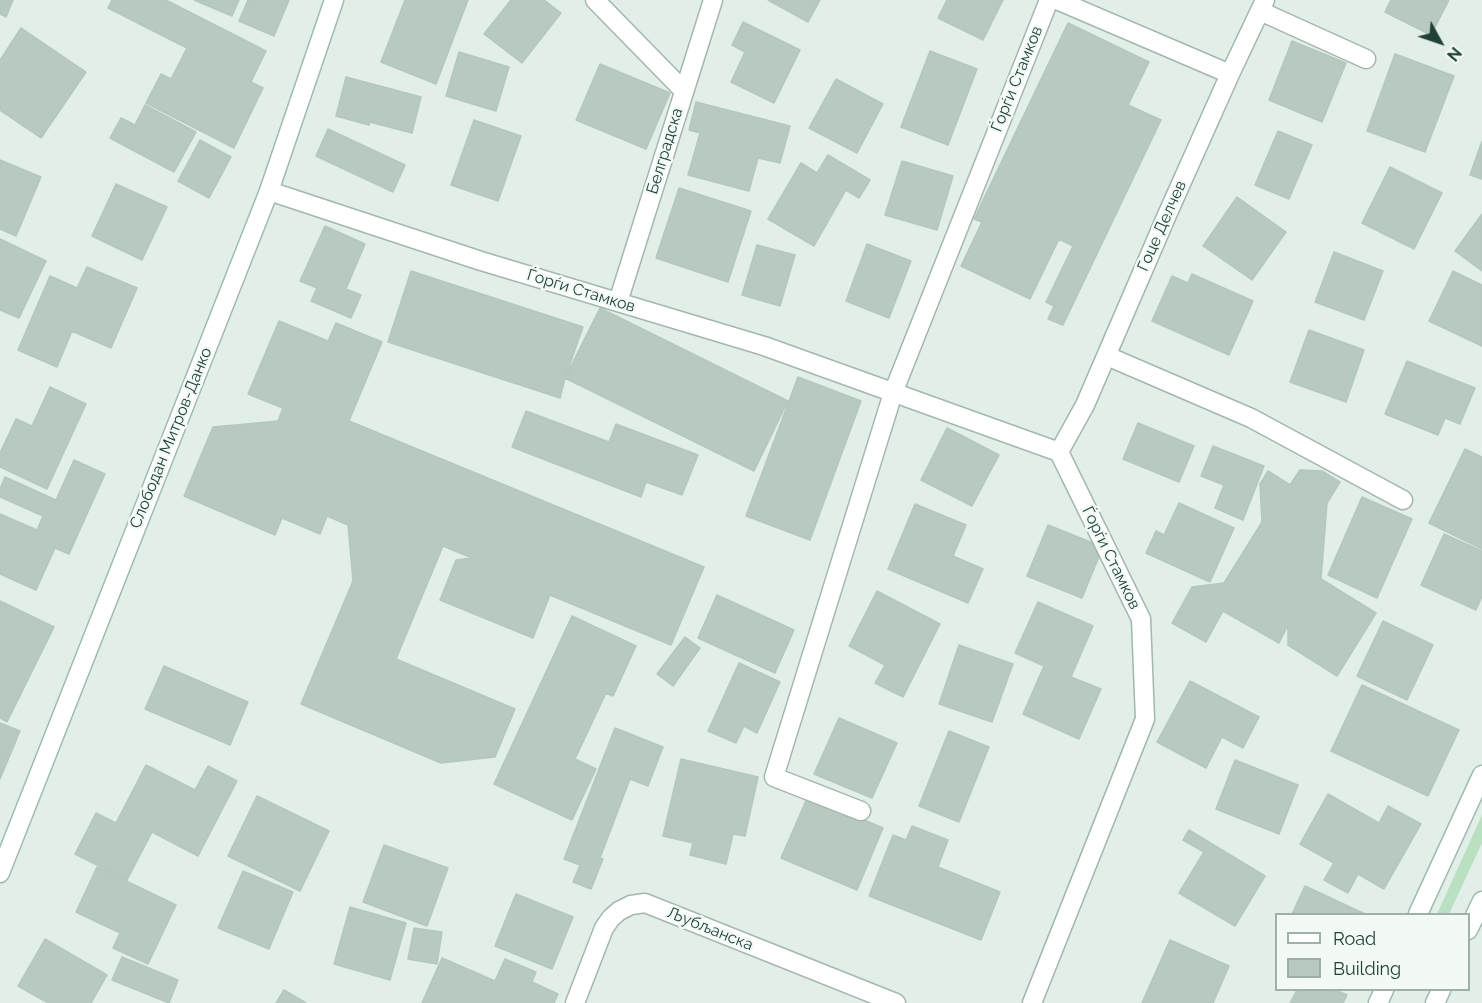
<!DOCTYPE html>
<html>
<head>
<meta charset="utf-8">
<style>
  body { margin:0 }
  #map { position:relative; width:1482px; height:1003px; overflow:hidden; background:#e2eee8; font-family:Raleway,sans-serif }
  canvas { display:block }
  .legend { position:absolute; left:1275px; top:913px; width:195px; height:78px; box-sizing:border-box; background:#f3faf6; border:2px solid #9fb0a9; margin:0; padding:8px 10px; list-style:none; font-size:18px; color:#204136 }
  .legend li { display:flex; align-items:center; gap:12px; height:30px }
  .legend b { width:30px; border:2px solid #9fb0a9 }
  .north { position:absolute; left:1410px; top:12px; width:60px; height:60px; -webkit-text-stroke:4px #f3faf6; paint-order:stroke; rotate:130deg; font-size:16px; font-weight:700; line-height:24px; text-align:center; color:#204136 }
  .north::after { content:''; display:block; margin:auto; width:21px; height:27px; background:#204136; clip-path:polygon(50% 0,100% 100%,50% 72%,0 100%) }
</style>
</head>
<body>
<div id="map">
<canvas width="1482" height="1003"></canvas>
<ul class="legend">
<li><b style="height:8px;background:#fff"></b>Road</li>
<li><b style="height:16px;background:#b7c9c1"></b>Building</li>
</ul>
<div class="north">N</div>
</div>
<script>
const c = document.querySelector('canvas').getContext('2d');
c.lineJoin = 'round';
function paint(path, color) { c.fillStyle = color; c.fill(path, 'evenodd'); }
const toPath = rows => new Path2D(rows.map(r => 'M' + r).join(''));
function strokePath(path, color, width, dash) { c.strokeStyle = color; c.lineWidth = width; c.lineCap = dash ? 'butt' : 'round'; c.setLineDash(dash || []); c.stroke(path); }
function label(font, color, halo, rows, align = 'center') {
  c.font = font + ' Raleway,sans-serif'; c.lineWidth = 5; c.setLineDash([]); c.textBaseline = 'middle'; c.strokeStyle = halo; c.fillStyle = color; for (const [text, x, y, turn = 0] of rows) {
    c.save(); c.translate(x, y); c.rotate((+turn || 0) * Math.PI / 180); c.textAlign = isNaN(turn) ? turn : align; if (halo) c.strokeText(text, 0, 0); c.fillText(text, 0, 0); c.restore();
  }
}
paint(toPath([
  [1482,815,1482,843,1449,914,1437,914]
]), '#b9e1c1');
const building = toPath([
  [0,0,13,0,6,17,0,14,0,0],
  [112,0,166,0,266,51,251,82,263,88,234,148,146,103,161,74,171,79,187,48,108,8,112,0],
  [194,0,239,0,232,16,194,0],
  [248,0,289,0,274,36,239,21,248,0],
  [405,0,468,0,436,84,381,62,405,0],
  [511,0,544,0,561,13,522,63,484,34,511,0],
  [768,0,820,0,808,22,768,0],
  [947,0,1003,0,983,40,938,18,947,0],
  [1391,0,1449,0,1431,35,1385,12,1391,0],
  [743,22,800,50,774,103,731,82,745,52,732,45,743,22],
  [1068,23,1149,62,1128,105,1161,120,1063,325,1048,319,1054,306,1046,302,1073,246,1059,239,1030,299,961,266,982,222,974,219,1068,23],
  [21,28,86,72,41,138,0,110,0,60,21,28],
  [1292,41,1346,63,1322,122,1269,100,1292,41],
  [930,51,977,69,948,145,901,127,930,51],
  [459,52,509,67,496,111,446,96,459,52],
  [1395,54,1454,76,1425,152,1367,131,1395,54],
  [600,64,670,93,646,149,576,120,600,64],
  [346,77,421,97,412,133,370,122,369,125,336,116,346,77],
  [836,79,883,104,857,153,809,128,836,79],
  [696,102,790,126,780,163,758,158,749,191,688,175,700,133,689,130,696,102],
  [145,105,196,132,174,172,110,138,121,118,135,125,145,105],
  [474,120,521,136,498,201,451,185,474,120],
  [328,129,405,165,393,192,316,156,328,129],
  [1278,131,1312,145,1289,199,1255,185,1278,131],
  [200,140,231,157,209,198,178,181,200,140],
  [1482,141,1482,179,1470,175,1482,141],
  [828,155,870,180,859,198,846,190,814,246,768,219,801,163,817,173,828,155],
  [0,160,41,177,16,236,0,229,0,160],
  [902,161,953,176,937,230,885,215,902,161],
  [1390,167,1442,193,1414,249,1362,223,1390,167],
  [116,184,167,207,142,260,92,236,116,184],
  [679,188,751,211,728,282,656,258,679,188],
  [1237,197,1286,232,1252,280,1203,246,1237,197],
  [1482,214,1482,271,1455,251,1482,214],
  [325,226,365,244,346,289,361,295,351,318,311,301,317,288,300,281,325,226],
  [0,239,46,261,19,318,0,310,0,239],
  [867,244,911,261,889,318,846,301,867,244],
  [757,245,795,255,780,306,742,295,757,245],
  [1334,252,1383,271,1364,320,1315,302,1334,252],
  [87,267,137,288,111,348,72,331,57,367,18,350,50,276,77,288,87,267],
  [411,271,583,327,565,378,560,398,388,342,411,271],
  [1453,271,1482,285,1482,346,1429,321,1453,271],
  [1192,274,1253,301,1229,355,1152,321,1172,276,1188,283,1192,274],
  [600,308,788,401,754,471,565,378,600,308],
  [279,321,328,341,336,323,382,342,349,421,704,567,671,645,550,595,533,638,440,600,456,560,472,558,443,546,396,659,515,709,495,757,441,763,301,704,353,581,348,525,327,516,320,534,282,518,275,535,184,496,213,427,278,421,283,408,248,394,279,321],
  [1309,330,1364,350,1346,402,1290,382,1309,330],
  [1407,361,1475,388,1460,424,1445,418,1438,435,1385,414,1407,361],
  [798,377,861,401,810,540,746,516,798,377],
  [50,387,86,404,47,489,0,467,0,453,16,419,32,426,50,387],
  [526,411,609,442,616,424,698,455,682,495,646,482,641,497,512,447,526,411],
  [1138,423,1194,446,1179,482,1123,459,1138,423],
  [947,428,999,455,972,506,921,480,947,428],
  [1213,446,1264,466,1243,520,1215,508,1224,485,1201,476,1213,446],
  [1465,449,1482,457,1482,549,1429,523,1465,449],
  [74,460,105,474,69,554,55,548,36,590,0,574,0,514,37,530,43,516,0,497,0,489,5,477,56,500,74,460],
  [1300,470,1322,471,1340,482,1327,503,1321,579,1376,613,1337,676,1288,645,1288,625,1279,643,1223,611,1206,642,1172,623,1192,587,1224,583,1262,522,1260,484,1268,471,1290,485,1300,470],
  [1362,497,1412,519,1377,598,1328,575,1362,497],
  [1179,503,1234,528,1210,582,1146,553,1156,531,1164,535,1179,503],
  [915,504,966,525,953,556,983,569,968,603,888,569,915,504],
  [1048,525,1103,547,1082,598,1027,576,1048,525],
  [1444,534,1482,551,1482,596,1476,610,1421,585,1444,534],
  [877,591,940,624,903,697,875,683,885,665,849,646,877,591],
  [717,595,794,630,775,673,698,638,717,595],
  [0,601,54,627,7,722,0,718,0,601],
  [1038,602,1093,626,1071,677,1101,689,1079,739,1023,714,1044,666,1015,653,1038,602],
  [572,616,636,646,613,696,606,693,575,759,596,769,572,820,494,784,572,616],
  [1383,621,1433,645,1407,700,1357,676,1383,621],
  [685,637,700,648,673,686,657,674,685,637],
  [959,645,1013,664,992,722,939,704,959,645],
  [739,663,780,682,757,733,744,726,736,743,708,731,739,663],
  [164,666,248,702,230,745,145,709,164,666],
  [1190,681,1259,717,1243,748,1222,737,1206,768,1157,742,1190,681],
  [1362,685,1459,730,1428,796,1331,751,1362,685],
  [839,718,897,743,872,798,814,774,839,718],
  [0,723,20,731,0,779,0,723],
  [615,728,663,747,648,786,630,779,600,858,603,859,591,889,573,882,580,865,564,859,615,728],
  [949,731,989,747,959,822,919,806,949,731],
  [681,759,758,777,745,836,733,834,726,864,690,855,693,843,663,836,681,759],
  [1235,760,1298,785,1279,834,1216,809,1235,760],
  [146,765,195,790,208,766,237,781,198,856,152,832,127,880,75,854,96,813,116,823,146,765],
  [1328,794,1379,823,1388,806,1421,824,1384,889,1358,874,1348,893,1324,880,1334,863,1300,844,1328,794],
  [257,796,329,831,300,891,228,856,257,796],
  [808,796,883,828,857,890,781,858,808,796],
  [912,826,948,840,938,867,1000,892,981,940,869,896,893,835,906,840,912,826],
  [1189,830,1265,876,1235,926,1179,893,1204,852,1183,840,1189,830],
  [384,845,448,868,427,926,363,902,384,845],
  [97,867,176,905,148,964,113,948,120,933,76,912,97,867],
  [243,871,293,892,269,949,218,928,243,871],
  [1305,886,1365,914,1292,914,1305,886],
  [516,894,573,917,552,969,495,946,516,894],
  [350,907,406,923,390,980,334,964,350,907],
  [414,928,442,932,437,964,408,959,414,928],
  [45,939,107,975,91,1003,48,1003,18,986,45,939],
  [1170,940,1229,966,1213,1003,1142,1003,1170,940],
  [122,957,178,980,169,1003,112,980,122,957],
  [442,958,495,981,505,959,536,972,532,982,558,994,554,1003,422,1003,442,958],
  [284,990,306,1003,276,1003,284,990],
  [1297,990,1335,990,1347,995,1343,1003,1290,1003,1297,990]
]);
paint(building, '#b7c9c1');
strokePath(building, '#b4c8be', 1.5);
const street = toPath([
  [595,0,684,91],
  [1057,0,1230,74],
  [1260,11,1366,59],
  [269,191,481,261,764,346,1059,452,1141,619,1145,719,1032,1003],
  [618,302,713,0],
  [1107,356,1251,418,1403,500],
  [1059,452,1085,405,1167,215,1230,74,1265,0],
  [861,811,774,777,893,393,1049,0],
  [575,1003,604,928,611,918,619,911,631,905,645,903,896,1003]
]);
const secondary = toPath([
  [0,873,269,191,334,0],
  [1418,914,1482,775],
  [1468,930,1482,901],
  [1378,1003,1384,990],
  [1435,1003,1441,990]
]);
strokePath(street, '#a4b7af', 21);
strokePath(secondary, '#9fbbaf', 21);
strokePath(street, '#fff', 18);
strokePath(secondary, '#fff', 18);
label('16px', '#204136', '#f3faf6', [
  ["Ѓорѓи Стамков",1017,79,-68],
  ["Белградска",665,151,-73],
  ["Гоце Делчев",1162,226,-66],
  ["Ѓорѓи Стамков",581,291,17],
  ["Слободан Митров-Данко",171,438,-68],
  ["Ѓорѓи Стамков",1111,558,64],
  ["Љубљанска",710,929,22]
]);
</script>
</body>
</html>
